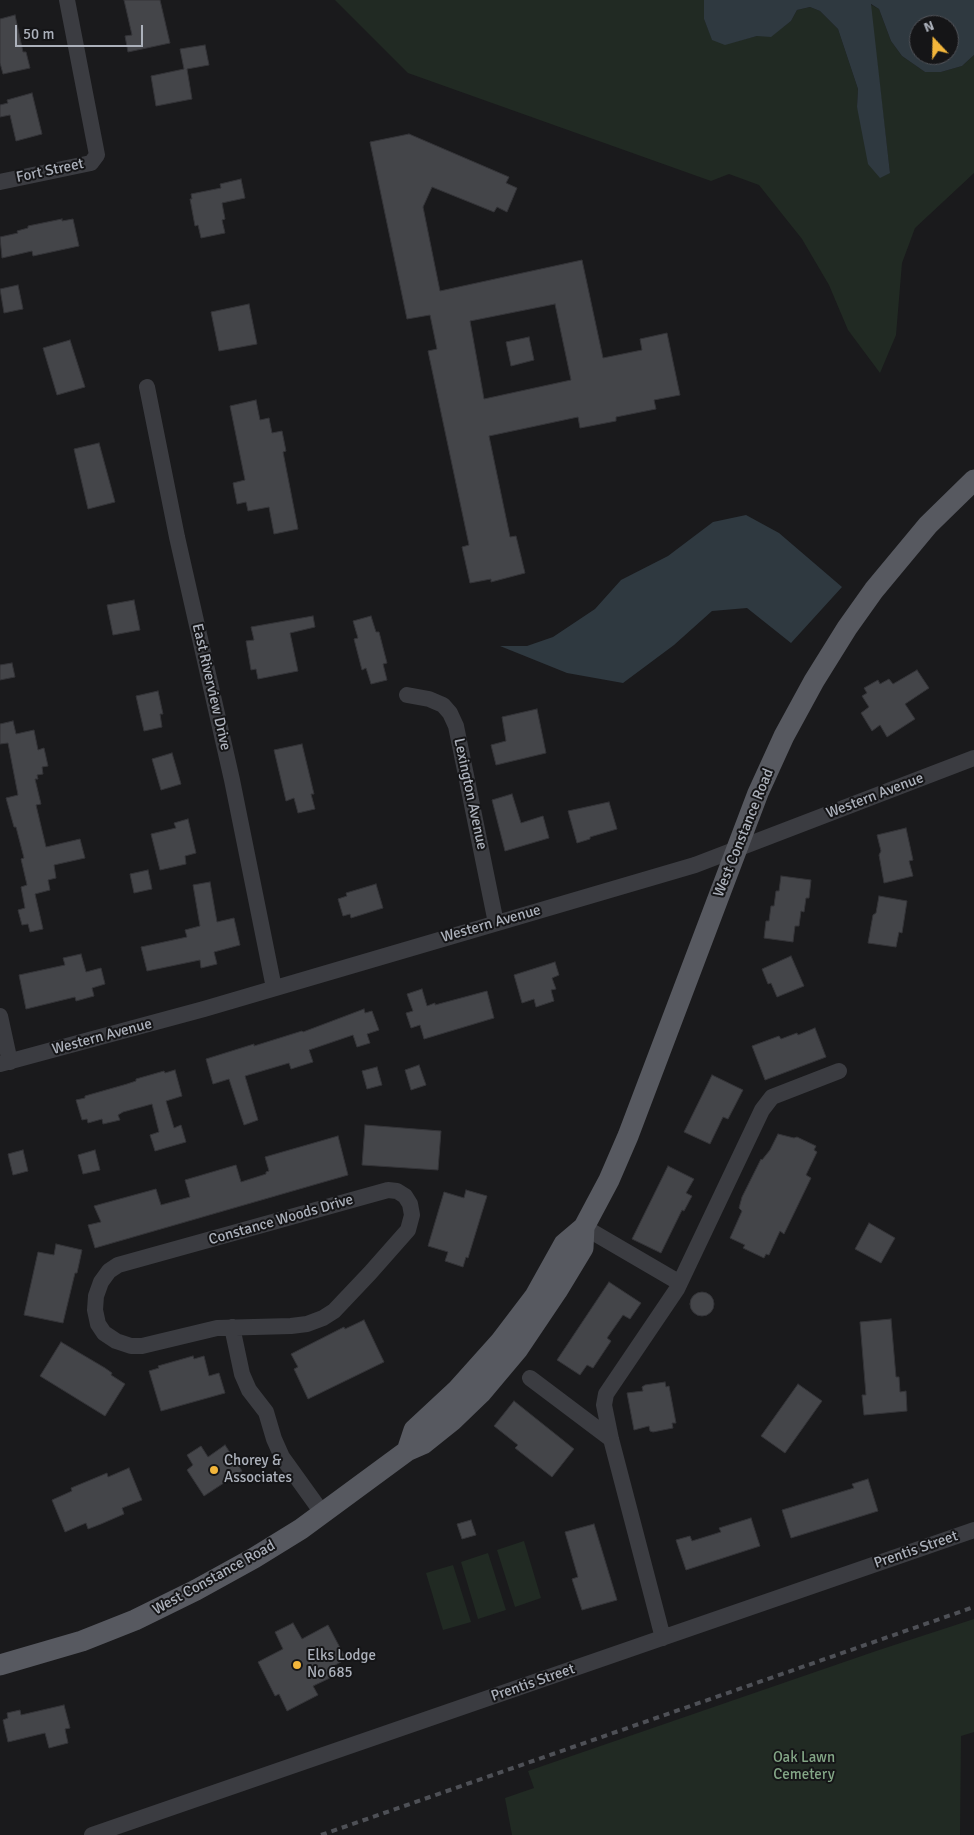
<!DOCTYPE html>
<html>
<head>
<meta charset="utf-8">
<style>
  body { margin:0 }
  #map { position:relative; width:974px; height:1835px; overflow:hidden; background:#1a1a1c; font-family:Signika,sans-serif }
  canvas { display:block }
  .north { position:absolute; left:909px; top:15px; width:50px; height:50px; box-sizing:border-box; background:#151517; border:1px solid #515359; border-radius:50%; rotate:339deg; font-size:14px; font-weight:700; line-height:20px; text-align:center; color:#acb1bb }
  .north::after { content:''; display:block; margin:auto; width:18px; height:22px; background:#f3b63b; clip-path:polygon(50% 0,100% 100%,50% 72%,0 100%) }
  .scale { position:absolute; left:15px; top:25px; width:128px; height:22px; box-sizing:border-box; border:2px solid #acb1bb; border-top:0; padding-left:6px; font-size:15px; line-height:18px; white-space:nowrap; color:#acb1bb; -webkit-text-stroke:4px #151517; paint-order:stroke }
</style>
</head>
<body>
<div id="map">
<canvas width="974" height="1835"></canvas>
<div class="north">N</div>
<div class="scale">50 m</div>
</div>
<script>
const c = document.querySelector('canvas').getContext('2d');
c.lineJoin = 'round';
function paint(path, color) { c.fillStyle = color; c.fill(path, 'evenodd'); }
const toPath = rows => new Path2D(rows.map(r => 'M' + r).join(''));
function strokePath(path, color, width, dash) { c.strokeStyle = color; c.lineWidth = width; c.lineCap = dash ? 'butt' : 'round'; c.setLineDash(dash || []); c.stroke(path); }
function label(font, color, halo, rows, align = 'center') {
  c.font = font + ' Signika,sans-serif'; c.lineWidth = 4; c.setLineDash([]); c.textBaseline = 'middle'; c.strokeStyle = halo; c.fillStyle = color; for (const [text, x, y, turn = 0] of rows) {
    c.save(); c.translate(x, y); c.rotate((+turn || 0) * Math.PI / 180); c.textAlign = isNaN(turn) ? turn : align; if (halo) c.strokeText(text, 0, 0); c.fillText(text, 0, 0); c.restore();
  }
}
paint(toPath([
  [335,0,704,0,704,19,712,39,725,44,757,36,771,36,791,21,797,10,810,7,820,11,838,29,858,89,857,107,890,173,870,4,879,9,891,41,902,56,925,72,941,72,962,66,974,55,974,173,915,228,902,263,896,335,880,373,848,330,829,285,802,239,759,185,729,174,711,181,408,73],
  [524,1541,541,1598,515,1607,497,1550],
  [488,1553,506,1610,478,1619,461,1562],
  [453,1565,471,1622,443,1630,426,1573],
  [974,1619,974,1732,961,1736,960,1835,512,1835,505,1798,534,1788,528,1771,879,1650]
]), '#212a23');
paint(toPath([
  [704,0,974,0,974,55,962,66,941,72,925,72,902,56,891,41,879,9,871,4,890,173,880,178,868,164,857,107,858,89,838,29,820,11,810,7,797,10,791,21,771,37,757,36,725,45,712,40,704,19],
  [919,25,949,25,949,55,919,55],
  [746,515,779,533,842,587,791,643,747,608,712,611,674,645,623,683,567,673,500,646,527,646,553,637,595,609,621,580,668,556,713,522]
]), '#2f3940');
const building = toPath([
  [124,0,160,0,170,43,128,52,125,36,132,35,124,0],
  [15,15,23,52,26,52,30,68,3,74,0,63,0,19,15,15],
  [205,45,209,65,187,69,192,99,156,106,151,76,184,69,180,49,205,45],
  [32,93,42,134,16,141,10,115,0,117,0,105,8,103,7,100,32,93],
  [409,134,509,177,506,183,517,188,507,212,497,207,494,212,432,187,423,207,440,291,582,260,603,358,642,350,640,339,667,333,680,395,654,400,656,409,616,417,616,421,580,428,578,417,489,436,510,537,516,536,525,573,491,582,491,579,470,583,462,547,469,545,428,351,437,349,430,315,407,319,370,142,409,134],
  [555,304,571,380,484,399,470,321,555,304],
  [241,179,245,198,222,203,225,219,222,220,225,233,201,238,198,225,195,226,190,199,192,199,191,194,221,188,220,184,241,179],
  [62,219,62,221,73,219,79,246,33,256,32,251,2,258,0,237,18,233,17,231,28,228,28,226,62,219],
  [18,285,23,309,4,313,0,289,18,285],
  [249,304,257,344,219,351,211,312,249,304],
  [529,337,534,360,511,366,506,342,529,337],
  [70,340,85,387,57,395,43,348,70,340],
  [256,400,260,420,269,418,272,433,282,431,286,451,283,452,298,529,274,534,269,507,248,511,246,502,237,504,233,483,245,480,230,406,256,400],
  [99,443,115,502,88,509,74,449,99,443],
  [134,600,140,630,113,635,107,605,134,600],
  [313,616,315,627,290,633,298,671,258,679,256,669,251,670,246,641,254,640,251,627,313,616],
  [371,616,376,632,379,632,387,663,383,664,387,680,371,684,366,668,362,670,354,639,358,638,353,621,371,616],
  [12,663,15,677,0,680,0,665,12,663],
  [917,670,929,688,905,704,915,719,887,737,880,725,872,731,861,713,869,707,862,696,867,693,864,688,878,680,880,684,889,679,893,684,917,670],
  [158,691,163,714,160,714,162,727,144,731,136,696,158,691],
  [537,709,546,753,496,765,491,745,506,741,502,717,537,709],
  [13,721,16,734,34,730,38,750,44,748,48,766,42,767,43,774,37,775,38,779,35,779,41,804,36,805,46,847,80,839,85,858,54,865,56,878,48,880,50,890,35,894,43,929,30,932,28,924,22,925,18,910,25,908,21,887,27,885,21,859,24,858,16,827,14,827,6,798,18,795,8,743,0,744,0,724,13,721],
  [302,744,314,794,311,794,315,809,298,813,294,798,286,801,274,750,302,744],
  [172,753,181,784,161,790,152,759,172,753],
  [512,794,521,823,543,816,549,838,505,851,492,800,512,794],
  [609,802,617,829,590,837,590,839,577,843,568,811,609,802],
  [188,819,196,853,185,856,186,864,160,870,151,834,176,828,174,823,188,819],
  [906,828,913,860,909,861,913,876,884,883,879,855,881,851,877,835,906,828],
  [148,870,152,889,134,893,130,874,148,870],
  [781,876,811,880,809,898,806,898,804,912,801,911,799,926,795,926,793,942,764,938,766,921,769,921,771,906,774,906,776,891,779,891,781,876],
  [210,882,217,922,234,918,240,945,214,952,217,964,201,968,200,960,147,971,141,947,187,937,185,930,200,926,193,885,210,882],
  [376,884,383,908,351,918,350,914,343,916,338,899,347,896,346,893,376,884],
  [879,896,907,901,902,933,899,932,896,947,868,943,873,915,876,913,879,896],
  [81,954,86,972,101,968,105,984,92,988,94,996,76,1001,75,997,26,1009,19,975,65,965,63,958,81,954],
  [791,956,804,986,777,997,771,983,768,984,762,969,791,956],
  [555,962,559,975,552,978,556,989,551,990,554,1001,536,1007,534,999,522,1003,514,975,555,962],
  [422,989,427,1006,435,1003,435,1005,487,991,494,1018,424,1039,420,1025,411,1028,406,1013,413,1011,407,994,422,989],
  [364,1009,365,1013,372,1011,379,1030,367,1034,370,1043,357,1047,353,1035,309,1050,313,1062,291,1069,289,1063,245,1076,258,1120,244,1125,229,1079,213,1084,206,1059,254,1044,254,1046,302,1031,303,1032,364,1009],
  [815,1028,826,1057,765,1080,752,1046,779,1036,781,1039,797,1033,798,1035,815,1028],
  [419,1065,426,1085,411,1090,405,1070,419,1065],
  [377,1067,382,1085,367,1089,362,1071,377,1067],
  [175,1070,182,1096,166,1101,174,1128,181,1125,186,1142,155,1151,150,1135,159,1132,152,1104,123,1112,118,1115,120,1120,103,1124,102,1119,88,1123,87,1119,82,1120,76,1100,85,1098,85,1096,127,1084,136,1081,136,1079,164,1071,165,1073,175,1070],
  [712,1075,743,1090,728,1119,723,1117,710,1144,684,1132,712,1075],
  [365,1125,441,1131,438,1170,362,1165,365,1125],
  [778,1134,794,1138,797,1137,816,1146,814,1150,817,1152,806,1175,811,1178,784,1234,780,1231,769,1255,766,1254,764,1258,745,1249,743,1248,745,1245,730,1238,742,1211,739,1208,742,1197,761,1159,762,1160,770,1150,778,1134],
  [338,1136,348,1175,95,1248,88,1225,101,1222,94,1206,156,1189,161,1205,190,1197,185,1180,236,1165,241,1182,266,1174,266,1172,269,1171,265,1157,338,1136],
  [23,1150,28,1171,13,1175,8,1154,23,1150],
  [95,1150,100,1170,83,1174,78,1155,95,1150],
  [668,1166,694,1179,686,1193,692,1196,684,1211,682,1210,661,1253,632,1239,668,1166],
  [466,1190,487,1196,468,1258,466,1257,463,1267,445,1261,448,1252,428,1246,444,1192,464,1198,466,1190],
  [869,1223,895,1238,881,1263,855,1249,869,1223],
  [56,1244,82,1250,77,1273,75,1273,63,1323,24,1315,38,1252,54,1255,56,1244],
  [609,1282,641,1303,630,1319,623,1315,607,1338,611,1341,593,1368,587,1365,580,1375,557,1360,609,1282],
  '690 1304a12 12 0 1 1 24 0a12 12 0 1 1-24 0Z',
  [891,1319,896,1377,899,1377,900,1392,906,1391,907,1411,864,1415,862,1395,866,1395,860,1322,891,1319],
  [364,1320,384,1362,308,1399,294,1369,298,1367,291,1354,344,1327,345,1329,364,1320],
  [61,1342,105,1368,112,1373,111,1375,125,1384,105,1416,40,1376,61,1342],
  [193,1356,194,1359,204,1356,209,1376,219,1373,225,1393,161,1411,149,1371,159,1368,158,1366,193,1356],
  [665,1382,666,1387,669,1386,676,1423,672,1423,673,1428,653,1432,650,1431,649,1426,634,1430,627,1393,643,1391,642,1387,645,1385,665,1382],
  [798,1384,822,1401,785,1453,761,1436,798,1384],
  [514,1401,574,1449,552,1477,515,1448,518,1445,494,1426,514,1401],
  [225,1445,242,1471,204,1496,187,1470,193,1465,187,1455,201,1446,208,1457,225,1445],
  [129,1468,142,1500,122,1508,124,1514,101,1524,88,1529,86,1523,65,1532,52,1500,72,1491,71,1488,100,1476,107,1473,108,1477,129,1468],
  [868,1479,878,1511,791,1538,782,1510,854,1488,852,1484,868,1479],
  [751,1518,760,1546,686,1570,676,1540,690,1536,692,1541,721,1532,719,1528,751,1518],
  [471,1520,476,1535,462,1539,457,1524,471,1520],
  [594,1524,617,1600,582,1610,572,1579,578,1577,565,1532,594,1524],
  [293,1623,302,1639,328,1625,346,1659,330,1668,334,1676,313,1686,318,1695,287,1711,279,1694,275,1696,258,1662,283,1649,275,1632,293,1623],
  [64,1705,70,1728,65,1729,68,1743,49,1748,45,1733,8,1742,3,1720,8,1718,7,1713,20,1710,21,1715,64,1705]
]);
paint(building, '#444549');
strokePath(building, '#343438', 1);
strokePath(toPath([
  [0,182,91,163,97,155,67,0],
  [147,387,177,537,232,780,274,988],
  [407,695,429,699,443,705,450,713,456,726,496,923],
  [0,1016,10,1062],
  [0,1064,204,1009,695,865,974,758],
  [388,1190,397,1191,405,1196,410,1204,412,1215,408,1230,370,1273,334,1311,323,1318,307,1324,291,1326,217,1328,142,1346,131,1346,116,1341,104,1333,98,1324,95,1310,96,1296,101,1282,109,1271,118,1265,388,1190],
  [584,1227,680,1283],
  [232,1327,242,1374,249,1390,266,1412,274,1439,282,1457,323,1514],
  [530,1378,611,1439],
  [663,1638,611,1439,604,1405,606,1394,677,1289,762,1110,772,1097,839,1071],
  [92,1835,974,1530]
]), '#3b3c41', 16);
strokePath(toPath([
  [407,1451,414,1430,457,1390,500,1342,535,1296,564,1244,584,1227,609,1180,628,1136,758,793,784,736,814,681,847,628,874,590,928,525,974,480],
  [0,1665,82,1641,135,1620,196,1590,254,1558,301,1529,407,1451,423,1444,453,1420,481,1393,518,1349,557,1291,583,1248,584,1227]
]), '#575960', 21);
strokePath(toPath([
  [321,1835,974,1607]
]), '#4e5056', 4, [6, 5]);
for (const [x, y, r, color] of [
  [214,1470,5,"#f3b63b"],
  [297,1665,5,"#f3b63b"]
]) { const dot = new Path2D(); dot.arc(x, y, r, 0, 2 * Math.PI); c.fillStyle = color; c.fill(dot); strokePath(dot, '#151517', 2); }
label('15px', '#acb1bb', '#151517', [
  ["Fort Street",50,171,-12],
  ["East Riverview Drive",211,687,77],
  ["Lexington Avenue",470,794,78],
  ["Western Avenue",875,796,-21],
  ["West Constance Road",744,833,-68],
  ["Western Avenue",491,924,-16],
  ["Western Avenue",102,1037,-15],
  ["Constance Woods Drive",281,1220,-16],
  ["Prentis Street",916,1550,-19],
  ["West Constance Road",214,1578,-29],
  ["Prentis Street",533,1683,-19]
]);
label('15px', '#acb1bb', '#151517', [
  ["Chorey &",224,1461],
  ["Associates",224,1478],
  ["Elks Lodge",307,1656],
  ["No 685",307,1673]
], 'left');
label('15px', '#83a686', '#151517', [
  ["Oak Lawn",804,1758],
  ["Cemetery",804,1775]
]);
</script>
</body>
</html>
